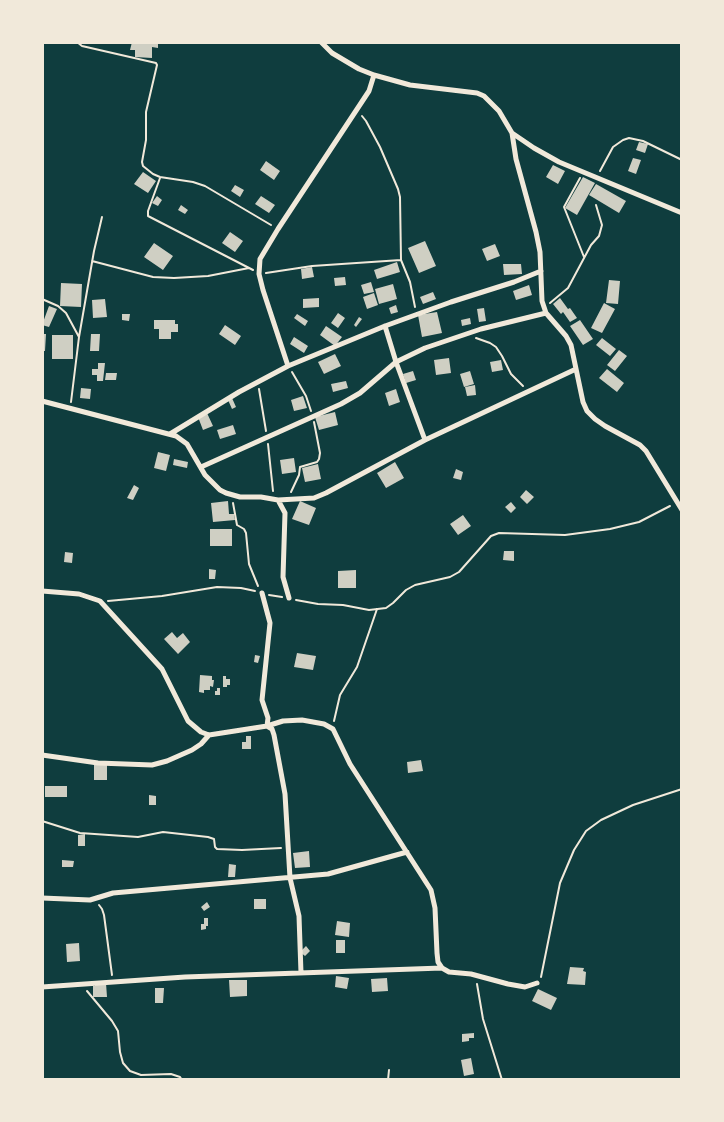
<!DOCTYPE html>
<html>
<head>
<meta charset="utf-8">
<style>
  body { margin:0 }
  #map { position:relative; width:724px; height:1122px; overflow:hidden; background:#0f3d3e; font-family:"Titillium Web",sans-serif }
  canvas { display:block }
  .frame { position:absolute; inset:0; border:44px solid #f1e9da; pointer-events:none }
</style>
</head>
<body>
<div id="map">
<canvas width="724" height="1122"></canvas>
<div class="frame"></div>
</div>
<script>
const c = document.querySelector('canvas').getContext('2d');
c.lineJoin = 'round';
function paint(path, color) { c.fillStyle = color; c.fill(path, 'evenodd'); }
const toPath = rows => new Path2D(rows.map(r => 'M' + r).join(''));
function strokePath(path, color, width, dash) { c.strokeStyle = color; c.lineWidth = width; c.lineCap = dash ? 'butt' : 'round'; c.setLineDash(dash || []); c.stroke(path); }
paint(toPath([
  [132,42,158,42,158,48,152,47,152,58,135,57,135,50,130,50],
  [639,142,648,144,645,153,636,150],
  [633,158,641,160,636,174,628,171],
  [266,161,280,171,274,180,260,170],
  [553,165,565,171,558,184,546,177],
  [143,172,156,181,148,193,134,184],
  [583,177,595,183,577,215,565,208],
  [596,184,626,201,619,213,589,195],
  [235,185,244,190,240,197,231,191],
  [157,196,162,200,158,206,152,203],
  [261,196,275,205,269,213,255,204],
  [181,205,188,210,185,214,178,210],
  [230,232,243,241,235,252,222,243],
  [425,241,436,266,419,273,408,248],
  [154,243,173,256,163,270,144,257],
  [495,244,500,256,487,261,482,249],
  [397,262,400,272,377,279,374,270],
  [503,264,521,264,522,274,504,275],
  [312,267,314,277,302,279,301,269],
  [345,277,346,285,335,286,334,278],
  [609,280,620,281,618,304,606,303],
  [371,282,374,292,364,294,361,285],
  [61,283,82,284,81,307,60,306],
  [393,284,397,299,379,304,375,289],
  [529,285,532,295,516,300,513,291],
  [433,292,436,299,423,304,420,297],
  [374,293,378,305,367,309,363,297],
  [319,298,319,307,303,308,303,299],
  [560,298,568,309,570,308,577,318,570,322,563,312,561,314,553,304],
  [105,299,107,317,93,318,92,300],
  [604,303,615,309,602,333,591,328],
  [396,305,398,312,391,314,389,308],
  [49,306,57,309,49,327,42,325],
  [484,308,486,321,479,322,477,309],
  [437,312,442,333,422,337,418,315],
  [338,313,345,318,338,328,331,323],
  [122,314,130,314,129,321,122,320],
  [297,314,308,321,305,326,294,318],
  [359,317,362,319,356,327,354,325],
  [470,318,471,324,462,326,461,320],
  [154,320,175,320,175,324,178,324,178,332,171,332,171,339,159,339,159,329,154,329],
  [580,320,593,339,583,345,570,326],
  [225,325,241,336,235,345,219,334],
  [326,326,342,337,335,346,320,335],
  [42,334,46,334,45,351,42,351],
  [91,334,100,334,99,351,90,351],
  [52,335,73,335,73,359,52,359],
  [294,337,308,346,304,353,290,344],
  [602,338,616,349,610,356,596,345],
  [619,350,627,356,615,371,607,365],
  [335,354,341,366,324,374,318,362],
  [449,358,451,373,436,375,434,360],
  [501,360,503,370,492,372,490,362],
  [98,363,105,363,103,381,97,381,97,375,92,375,92,369,98,369],
  [607,369,624,383,617,392,599,378],
  [413,371,416,380,406,383,403,374],
  [470,371,474,384,464,387,460,374],
  [106,373,117,373,116,380,105,380],
  [346,381,348,388,333,392,331,384],
  [475,385,476,395,467,396,465,387],
  [81,388,91,389,90,399,80,398],
  [396,389,400,402,389,406,385,393],
  [303,396,307,408,294,411,291,400],
  [232,398,236,407,232,409,228,400],
  [335,412,338,425,319,430,315,417],
  [207,413,213,426,203,430,198,417],
  [233,425,236,434,220,439,217,430],
  [158,452,170,455,166,471,154,468],
  [294,458,296,472,282,474,280,460],
  [174,459,188,462,187,468,173,465],
  [395,462,404,478,386,488,377,473],
  [318,464,321,479,305,482,302,468],
  [456,469,463,472,461,480,453,478],
  [134,485,139,488,133,500,127,498],
  [526,490,534,497,527,504,520,497],
  [228,501,229,514,234,514,235,520,213,522,211,503],
  [300,501,316,508,309,525,292,519],
  [511,502,516,508,511,513,505,507],
  [463,515,471,526,458,535,450,524],
  [210,529,232,529,232,546,210,546],
  [504,551,514,551,514,561,503,560],
  [65,552,73,553,72,563,64,562],
  [209,569,216,570,215,579,209,579],
  [356,570,356,588,338,588,338,571],
  [172,632,177,638,183,633,190,642,178,654,164,639],
  [297,653,316,656,313,670,294,667],
  [255,655,260,656,258,663,254,662],
  [200,675,212,676,212,680,214,680,213,687,210,686,210,690,204,690,204,693,199,692],
  [223,676,226,676,226,679,230,679,230,685,227,685,227,687,223,687],
  [217,688,220,688,220,695,215,695,215,691,217,691],
  [246,736,251,736,251,749,242,749,242,742,246,742],
  [421,760,423,771,408,773,407,762],
  [94,765,107,765,107,780,94,780],
  [45,786,67,786,67,797,45,797],
  [149,795,156,796,156,805,149,805],
  [85,834,85,846,78,846,78,835],
  [309,851,310,867,295,868,293,853],
  [62,860,74,861,73,867,62,867],
  [229,864,236,865,235,877,228,877],
  [254,899,266,899,266,909,254,909],
  [207,902,210,907,204,911,201,907],
  [204,918,208,918,208,926,206,926,206,929,201,930,201,924,204,924],
  [337,921,350,923,349,937,335,935],
  [336,940,345,940,345,953,336,953],
  [79,943,80,961,67,962,66,944],
  [306,946,310,951,305,956,300,952],
  [570,967,584,968,583,971,586,972,585,985,567,984],
  [336,976,349,978,347,989,335,987],
  [387,978,388,991,372,992,371,979],
  [229,980,247,980,247,996,230,997],
  [106,983,107,997,93,997,93,986,95,986,95,984],
  [155,988,164,988,163,1003,155,1003],
  [538,989,557,998,551,1010,532,1001],
  [474,1033,474,1038,469,1038,469,1041,462,1042,462,1034],
  [471,1058,474,1074,464,1076,461,1060]
]), '#cfcfc3');
strokePath(toPath([
  [77,42,82,46,156,63,157,65,146,112,146,140,142,162,143,166,153,174,160,177,193,182,205,186,271,225],
  [362,116,366,121,380,147,398,189,400,197,401,260,410,282,415,307],
  [600,171,613,147,623,140,629,138,643,141,682,160],
  [160,178,148,211,148,216,253,270],
  [580,178,564,207,584,257],
  [92,261,153,277,174,278,208,276,249,268],
  [266,273,312,266,401,260],
  [42,299,58,306,66,313,79,337,71,402],
  [550,303,568,288,591,245,599,236,602,225,596,205],
  [79,337,94,251,102,217],
  [476,338,490,343,496,347,502,356,511,374,523,386],
  [292,372,306,396,311,411],
  [259,389,266,431],
  [268,444,273,491],
  [291,492,299,475,300,467,317,462,319,459,320,453,314,422],
  [233,503,237,525,244,529,246,533,249,564,258,586],
  [269,595,282,597],
  [296,600,318,604,343,605,369,610,386,608,393,603,406,590,415,585,450,577,459,572,491,536,499,533,565,535,610,529,639,522,670,506],
  [108,601,162,596,217,587,241,588,255,591],
  [334,721,340,695,357,667,377,609],
  [42,821,80,833,138,837,163,832,208,837,214,839,215,847,217,849,242,850,281,848],
  [99,905,102,909,104,915,112,975],
  [541,977,560,883,574,850,586,831,601,820,633,805,682,789],
  [477,984,483,1019,502,1080],
  [87,991,112,1021,118,1031,120,1052,123,1063,130,1071,141,1075,171,1074,180,1077,182,1080],
  [388,1080,389,1070]
]), '#f1e9da', 2);
strokePath(toPath([
  [321,42,332,53,359,69,374,75,410,85,477,93,484,96,499,111,512,133,516,159,536,232,540,252,542,301,546,313,566,336,571,345,583,402,587,411,595,419,605,426,640,445,646,451,682,510],
  [512,133,534,148,559,162,682,213],
  [385,326,396,362,425,440],
  [288,366,263,290,259,274,260,259,278,229,369,91,374,75],
  [42,401,176,436,187,444,205,475,220,490,226,493,240,497,261,497,278,500,285,513,283,577,289,598],
  [170,434,239,392,288,366,385,326,451,302,514,282,541,271],
  [201,467,341,404,360,393,396,362,425,348,481,329,546,313],
  [278,500,314,498,326,493,425,440,576,369],
  [42,591,79,594,100,601,162,669,188,721,201,732,209,735,267,726,283,721,302,720,324,724,333,729,350,764,431,890,435,908,437,953,438,962,442,968,449,972,471,974,508,984,525,987,537,983],
  [262,593,270,623,262,700,268,718,267,726],
  [267,726,272,729,274,735,285,794,290,878,299,916,301,973],
  [42,755,98,763,152,765,167,761,192,750,201,744,209,735],
  [42,898,90,900,113,893,328,874,407,852],
  [42,987,185,977,442,968]
]), '#f1e9da', 5);
</script>
</body>
</html>
